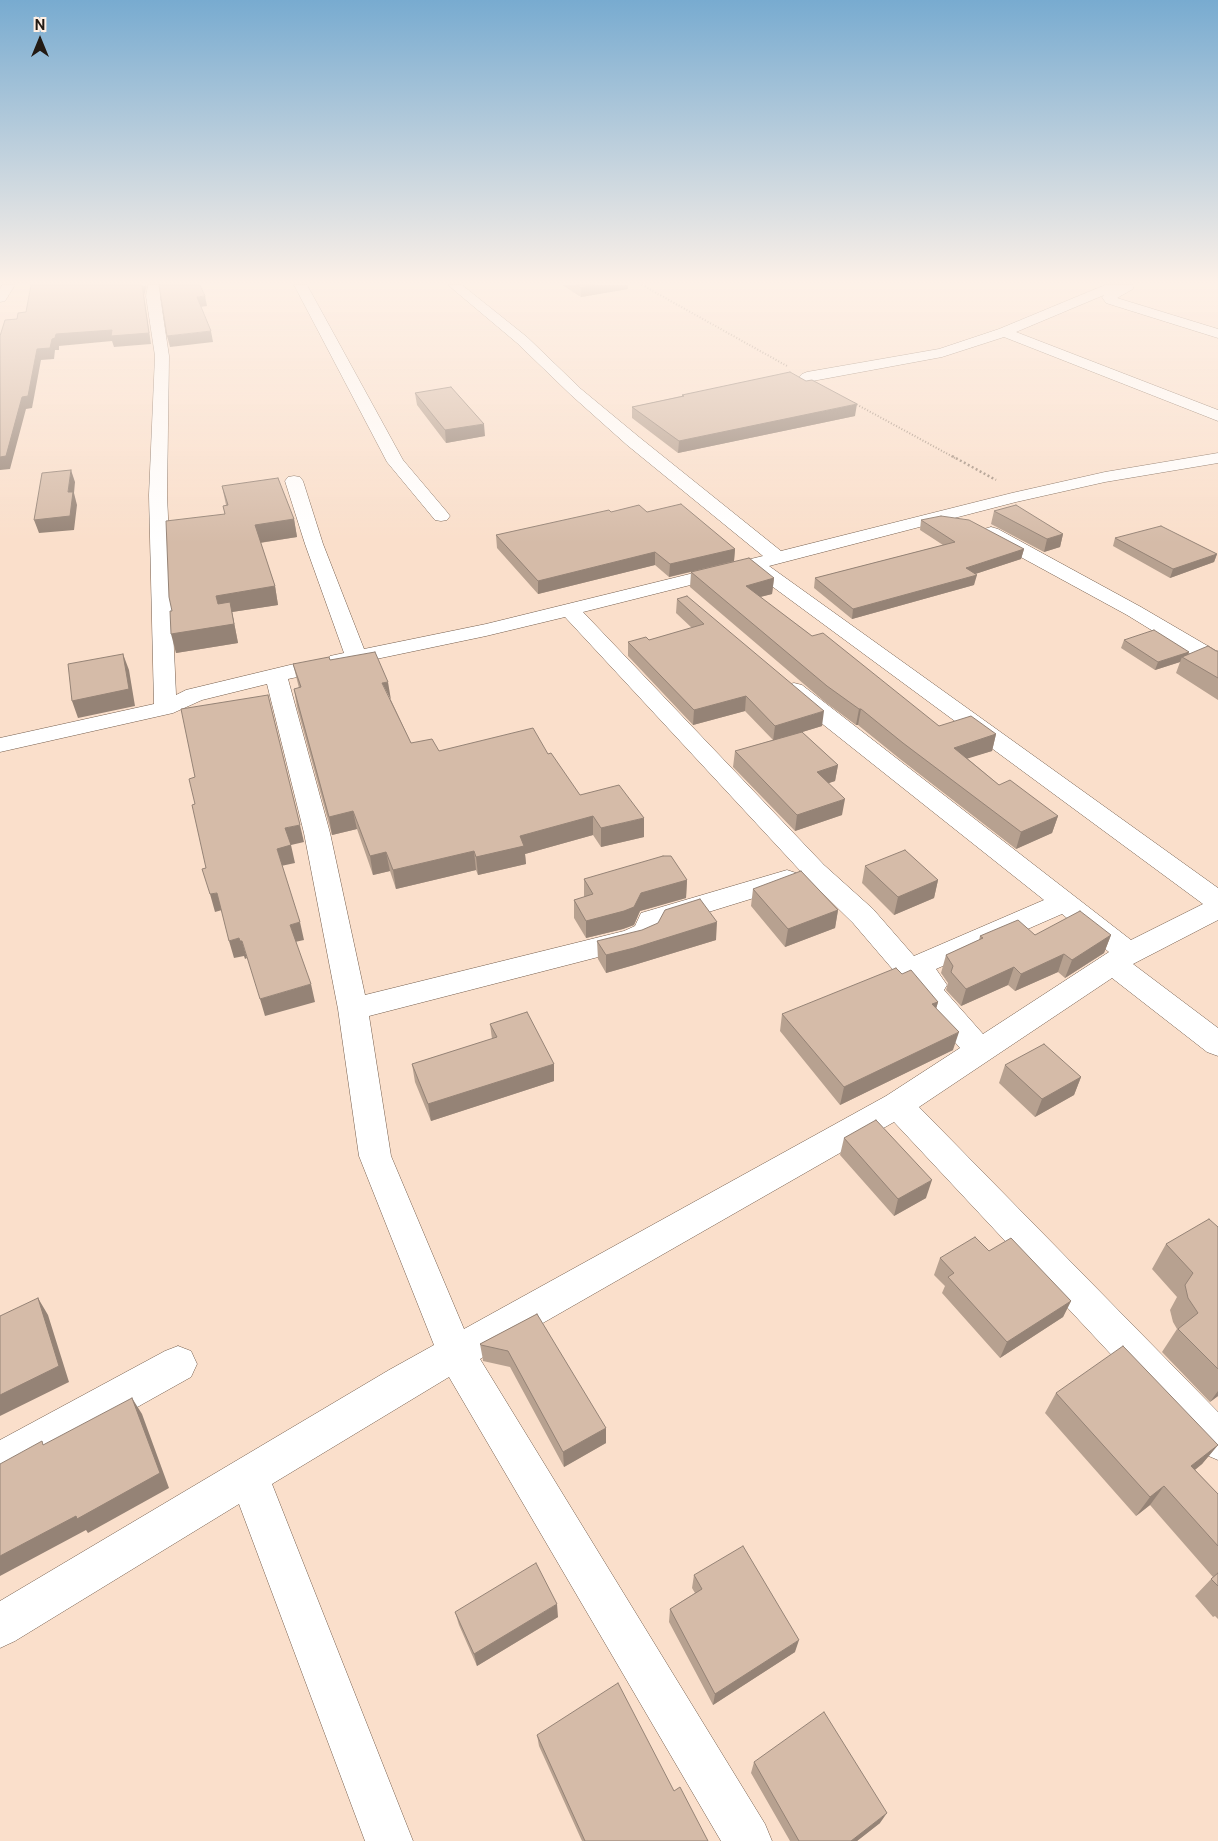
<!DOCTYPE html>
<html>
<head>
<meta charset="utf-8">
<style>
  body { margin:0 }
  #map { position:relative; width:1218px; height:1841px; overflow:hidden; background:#fadfcb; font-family:"Public Sans",sans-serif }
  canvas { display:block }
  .north { position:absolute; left:15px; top:15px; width:50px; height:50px; -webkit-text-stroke:4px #ffefe3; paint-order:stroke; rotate:0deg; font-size:14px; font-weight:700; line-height:20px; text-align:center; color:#231a13 }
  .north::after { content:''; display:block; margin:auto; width:18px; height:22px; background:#231a13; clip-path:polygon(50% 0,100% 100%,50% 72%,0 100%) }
</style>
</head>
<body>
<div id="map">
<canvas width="1218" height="1841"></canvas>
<div class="north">N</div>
</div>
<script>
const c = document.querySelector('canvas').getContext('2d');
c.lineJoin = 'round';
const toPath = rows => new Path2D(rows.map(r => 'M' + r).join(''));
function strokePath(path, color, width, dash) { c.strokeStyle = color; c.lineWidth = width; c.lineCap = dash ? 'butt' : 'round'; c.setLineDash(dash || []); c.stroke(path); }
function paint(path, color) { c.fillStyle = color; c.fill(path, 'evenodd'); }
const minor = toPath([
  [148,285,161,285,160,296,169,356,167,495,176,695,186,690,294,664,302,666,305,671,302,676,288,679,330,833,365,995,624,931,635,926,641,913,787,870,796,873,800,879,796,885,663,926,657,939,641,946,369,1016,391,1156,464,1329,886,1096,960,1048,853,923,806,877,565,617,486,636,338,667,330,666,327,661,330,656,344,653,305,544,285,481,288,477,294,476,300,477,303,481,323,544,364,649,486,624,763,556,627,445,571,395,517,343,448,285,462,285,527,337,581,389,639,437,781,551,1012,493,1105,472,1218,453,1218,463,1105,482,1016,502,769,566,1218,888,1218,920,1133,964,1218,1028,1218,1056,1207,1052,1112,978,919,1107,1218,1412,1218,1460,1204,1454,894,1122,480,1359,765,1824,772,1841,721,1841,449,1377,272,1484,413,1841,365,1841,239,1504,15,1641,0,1648,0,1601,389,1370,434,1345,359,1156,338,1009,304,833,267,684,202,700,173,713,0,752,0,738,154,704,149,495,155,356,146,296,148,285],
  [750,570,1203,904,1131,940,802,685,794,683,786,685,783,690,786,695,1044,900,914,956,873,909,824,865,583,612,750,570],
  [1062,914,1109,952,983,1034,944,990,947,985,936,969,1062,914],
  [294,285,307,285,403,460,447,512,450,516,447,520,441,521,435,520,387,462,294,285],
  [1105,285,1134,285,1133,289,1117,298,1218,329,1218,338,1106,303,1102,297,1104,295,1016,332,1218,410,1218,421,1004,337,942,357,807,382,802,380,799,377,802,374,807,372,939,349,999,329,1105,285],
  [991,527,998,529,1141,607,1218,652,1218,667,1210,666,1127,615,984,537,982,533,984,529,991,527],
  [178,1346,191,1351,197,1364,191,1377,14,1476,0,1482,0,1440,165,1351,178,1346]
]);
const highway = toPath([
  [2,285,15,285,5,301,0,302,0,289,2,285]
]);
strokePath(minor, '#755e4d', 1);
strokePath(highway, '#755e4d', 1);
strokePath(toPath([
  [642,285,787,366],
  [854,403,955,458]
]), '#a18e7f', 2, [1, 2]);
strokePath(toPath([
  [952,456,996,480]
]), '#a18e7f', 2.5, [2, 2.5]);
paint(minor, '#fff');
paint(highway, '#fff');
paint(toPath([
  [562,285,628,285,628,289,581,297],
  [415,393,485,436,446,443,417,405],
  [682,395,855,416,678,453,632,418,632,407,682,396],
  [222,486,294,519,297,537,260,543,275,586,278,605,232,612,238,643,176,653,172,611,225,514,223,506,226,505],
  [994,511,1063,534,1060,547,1044,552,991,524],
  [611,512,647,512,735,549,734,561,774,578,772,594,760,597,812,636,939,726,996,734,992,751,967,758,999,785,1058,816,1052,833,1016,849,900,759,858,725,856,725,825,702,690,587,691,572,669,577,655,565,538,594,497,548,496,535],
  [921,520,1024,549,1021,559,975,574,974,585,852,619,814,588,815,578,943,545,920,530],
  [1115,538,1217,554,1214,562,1170,578,1113,546],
  [677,599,822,726,802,732,838,765,835,781,828,783,842,815,795,831,733,767,735,751,773,740,745,711,693,725,628,656,628,642,649,640,692,628,676,613],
  [1124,640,1189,652,1188,654,1218,651,1218,700,1176,673,1180,662,1155,670,1121,648],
  [330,660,391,700,411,743,439,751,548,754,580,795,644,837,601,847,593,835,525,854,526,864,478,875,476,870,396,889,390,871,373,875,357,829,332,835,297,707,294,689,299,688,293,664],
  [865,866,938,880,934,898,894,915,862,883],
  [584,879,687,880,686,898,640,911,634,925,623,929,586,938,574,918,574,900,584,897],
  [753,889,838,910,835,928,785,947,751,906],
  [1035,935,1111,935,1104,953,1065,978,1058,972,1015,991,1008,985,961,1006,946,990,948,983,941,973,946,955,979,940,980,936],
  [716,940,634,965,606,973,598,959,597,941],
  [902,974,938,1002,936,1009,953,1050,840,1105,780,1031,782,1014],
  [490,1024,554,1064,554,1081,431,1121,415,1082,412,1064,492,1039],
  [1005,1065,1081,1077,1074,1095,1035,1117,999,1083],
  [844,1138,926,1198,894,1216,840,1155],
  [1218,1227,1218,1396,1210,1402,1162,1352,1177,1329,1173,1322,1170,1310,1177,1297,1152,1269,1166,1244],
  [989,1251,1071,1301,1063,1317,1000,1358,942,1293,945,1286,934,1275,940,1258],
  [537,1314,606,1443,564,1467,510,1367,483,1361,483,1360,480,1344],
  [1056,1393,1218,1445,1202,1464,1195,1470,1218,1494,1218,1619,1215,1616,1213,1617,1195,1596,1213,1577,1150,1505,1136,1516,1045,1413],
  [694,1575,795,1652,713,1705,669,1622,670,1609,695,1593,692,1588],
  [455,1612,558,1617,477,1666,459,1625],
  [537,1735,674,1791,708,1841,582,1841,539,1746],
  [754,1762,880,1823,857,1841,790,1841,751,1773]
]), '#b7a190');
paint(toPath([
  [147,285,144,296,151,344,114,347,112,341,59,346,59,350,55,350,54,359,41,360,32,408,26,409,10,469,0,470,0,457,22,397,37,349,52,339,56,334,142,286],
  [595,285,628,285,628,289,581,297,581,288],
  [205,296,207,306,199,307,197,297],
  [211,331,213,342,170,347,167,336],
  [857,404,855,416,678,453,679,441],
  [484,424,485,436,446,443,445,430],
  [71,470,75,482,74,493,77,505,74,530,39,533,34,520,68,492],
  [294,519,297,537,258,543,255,525],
  [1063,534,1060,547,1044,552,1047,539],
  [735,549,734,561,669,577,670,564],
  [1024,549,1021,559,963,578,966,568],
  [655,552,655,565,538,594,538,581],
  [1217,554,1214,562,1170,578,1173,569],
  [977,575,974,585,852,619,853,609],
  [774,578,772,594,744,601,746,586],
  [275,586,278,605,232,612,238,643,176,653,171,634,221,614,216,596],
  [1189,652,1186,659,1182,657,1180,662,1155,670,1158,662],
  [123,654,129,670,135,706,78,718,72,701],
  [388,682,391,700,382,683],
  [746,696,745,711,693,725,694,710],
  [859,709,861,709,858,725,856,725],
  [824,711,822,726,773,741,775,726],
  [996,734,992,751,950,764,954,748],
  [838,765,835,781,815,788,817,772],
  [845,799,842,815,795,831,797,815],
  [353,811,357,829,332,835,329,817],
  [593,816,593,835,525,854,526,864,478,875,476,857,520,836],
  [1058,816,1052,833,1016,849,1021,832],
  [644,818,644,837,601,847,601,828],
  [300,825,304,842,291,845,295,863,281,866,277,849,285,828],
  [474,851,476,870,396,889,393,870],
  [386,852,390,871,373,875,370,856],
  [687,880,686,898,640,911,634,925,623,929,586,938,586,921,641,893],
  [938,880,934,898,894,915,898,897],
  [217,893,222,910,215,912,210,894],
  [838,910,835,928,785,947,788,929],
  [300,922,304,940,295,942,290,925],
  [717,922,716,940,634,965,606,973,606,955],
  [1111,935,1104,953,1065,978,1072,960],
  [239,938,242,941,247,958,245,959,244,956,234,958,229,941],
  [1064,954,1058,972,1015,991,1021,974],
  [1014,967,1008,985,961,1006,966,989],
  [311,984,315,1002,265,1016,260,999],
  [938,1002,933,1019,932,1004],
  [959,1032,953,1050,840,1105,844,1087],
  [554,1064,554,1081,431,1121,428,1104],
  [1081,1077,1074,1095,1035,1117,1042,1099],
  [932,1180,926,1198,894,1216,898,1199],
  [38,1298,48,1315,69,1382,0,1416,0,1395],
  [1071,1301,1063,1317,1000,1358,1007,1342],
  [1218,1391,1218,1396,1210,1402],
  [132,1398,142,1414,169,1488,88,1533,86,1530,0,1576,0,1556],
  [606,1428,606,1443,564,1467,563,1452],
  [1218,1445,1202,1464,1176,1485,1191,1466],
  [1164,1486,1150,1505,1136,1516,1150,1497],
  [557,1604,558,1617,477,1666,474,1654],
  [799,1640,795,1652,713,1705,715,1694],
  [887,1813,880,1823,857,1841,851,1841]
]), '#958376');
const building = toPath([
  [31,285,142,285,149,333,111,336,112,330,56,334,55,338,52,339,50,348,37,349,28,396,22,397,6,456,0,457,0,336,5,320,17,319,18,313,26,312,31,285],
  [159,285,200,285,205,296,197,297,211,331,167,336,159,285],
  [577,285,595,285,581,288,577,285],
  [790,372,806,381,812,380,857,404,679,441,632,407,684,396,682,395,790,372],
  [451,387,484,424,445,430,415,393,451,387],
  [71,470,68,492,73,492,70,516,34,520,42,473,71,470],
  [278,478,294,519,255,525,275,586,216,596,218,604,230,602,234,624,171,634,170,611,172,611,169,597,166,521,225,514,223,506,228,505,222,486,278,478],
  [681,504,735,549,670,564,655,552,538,581,496,535,609,510,611,512,639,505,647,512,681,504],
  [1016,505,1063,534,1047,539,994,511,1016,505],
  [941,516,969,520,1024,549,966,568,977,575,853,609,815,578,955,542,921,520,941,516],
  [1161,526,1217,554,1173,569,1115,538,1161,526],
  [749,558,774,578,746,586,812,636,823,633,939,726,971,716,996,734,954,748,999,785,1010,780,1058,816,1021,832,903,743,861,709,859,709,827,686,691,572,749,558],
  [687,596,824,711,775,726,746,696,694,710,628,642,646,637,649,640,704,624,677,599,687,596],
  [1154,630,1189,652,1158,662,1124,640,1154,630],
  [1208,646,1216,651,1218,651,1218,678,1182,657,1208,646],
  [375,652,388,682,382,683,411,743,432,739,439,751,533,728,548,754,551,753,580,795,619,785,644,818,601,828,593,816,520,836,524,846,476,857,474,851,393,870,386,852,370,856,353,811,329,817,294,689,301,687,293,664,329,657,330,660,375,652],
  [123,654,129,689,72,701,68,664,123,654],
  [268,695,300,825,285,828,291,845,277,849,300,922,290,925,311,984,260,999,242,941,240,941,239,938,229,941,217,893,210,894,202,869,206,868,192,805,195,804,189,779,195,777,181,709,268,695],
  [802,732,838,765,817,772,845,799,797,815,735,751,802,732],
  [905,850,938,880,898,897,865,866,905,850],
  [663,856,671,856,687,880,641,893,634,907,624,911,586,921,574,900,593,894,584,879,663,856],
  [801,871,838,910,788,929,753,889,801,871],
  [700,899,717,922,634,948,606,955,597,941,642,930,658,923,665,910,700,899],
  [1080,911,1111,935,1072,960,1064,954,1021,974,1014,967,966,989,951,972,953,966,946,955,983,938,980,936,1018,920,1035,935,1080,911],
  [896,968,902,974,911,970,938,1002,932,1004,959,1032,844,1087,782,1014,896,968],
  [527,1012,554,1064,428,1104,412,1064,497,1037,490,1024,527,1012],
  [1044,1044,1081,1077,1042,1099,1005,1065,1044,1044],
  [876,1120,932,1180,898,1199,844,1138,876,1120],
  [1209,1219,1218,1227,1218,1369,1178,1329,1198,1313,1188,1298,1185,1285,1193,1273,1166,1244,1209,1219],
  [975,1237,989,1251,1011,1238,1071,1301,1007,1342,948,1277,954,1273,940,1258,975,1237],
  [38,1298,59,1366,0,1395,0,1316,38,1298],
  [537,1314,606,1428,563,1452,508,1351,481,1345,480,1344,537,1314],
  [1123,1346,1218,1445,1191,1466,1218,1494,1218,1546,1164,1486,1150,1497,1056,1393,1123,1346],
  [132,1398,160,1473,77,1519,76,1516,0,1556,0,1464,42,1441,43,1445,132,1398],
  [743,1546,799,1640,715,1694,670,1609,702,1589,694,1575,743,1546],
  [536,1563,557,1604,474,1654,455,1612,536,1563],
  [1218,1573,1218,1586,1211,1579,1218,1573],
  [618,1683,674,1791,680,1787,708,1841,585,1841,537,1735,618,1683],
  [824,1712,887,1813,851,1841,799,1841,754,1762,824,1712]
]);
paint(building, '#d5bba8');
strokePath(building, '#958376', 1);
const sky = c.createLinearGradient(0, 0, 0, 543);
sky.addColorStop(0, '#78abd0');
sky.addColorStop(0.52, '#fdf1e8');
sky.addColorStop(1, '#fdf1e800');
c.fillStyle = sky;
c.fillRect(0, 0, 1218, 543);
</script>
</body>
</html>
